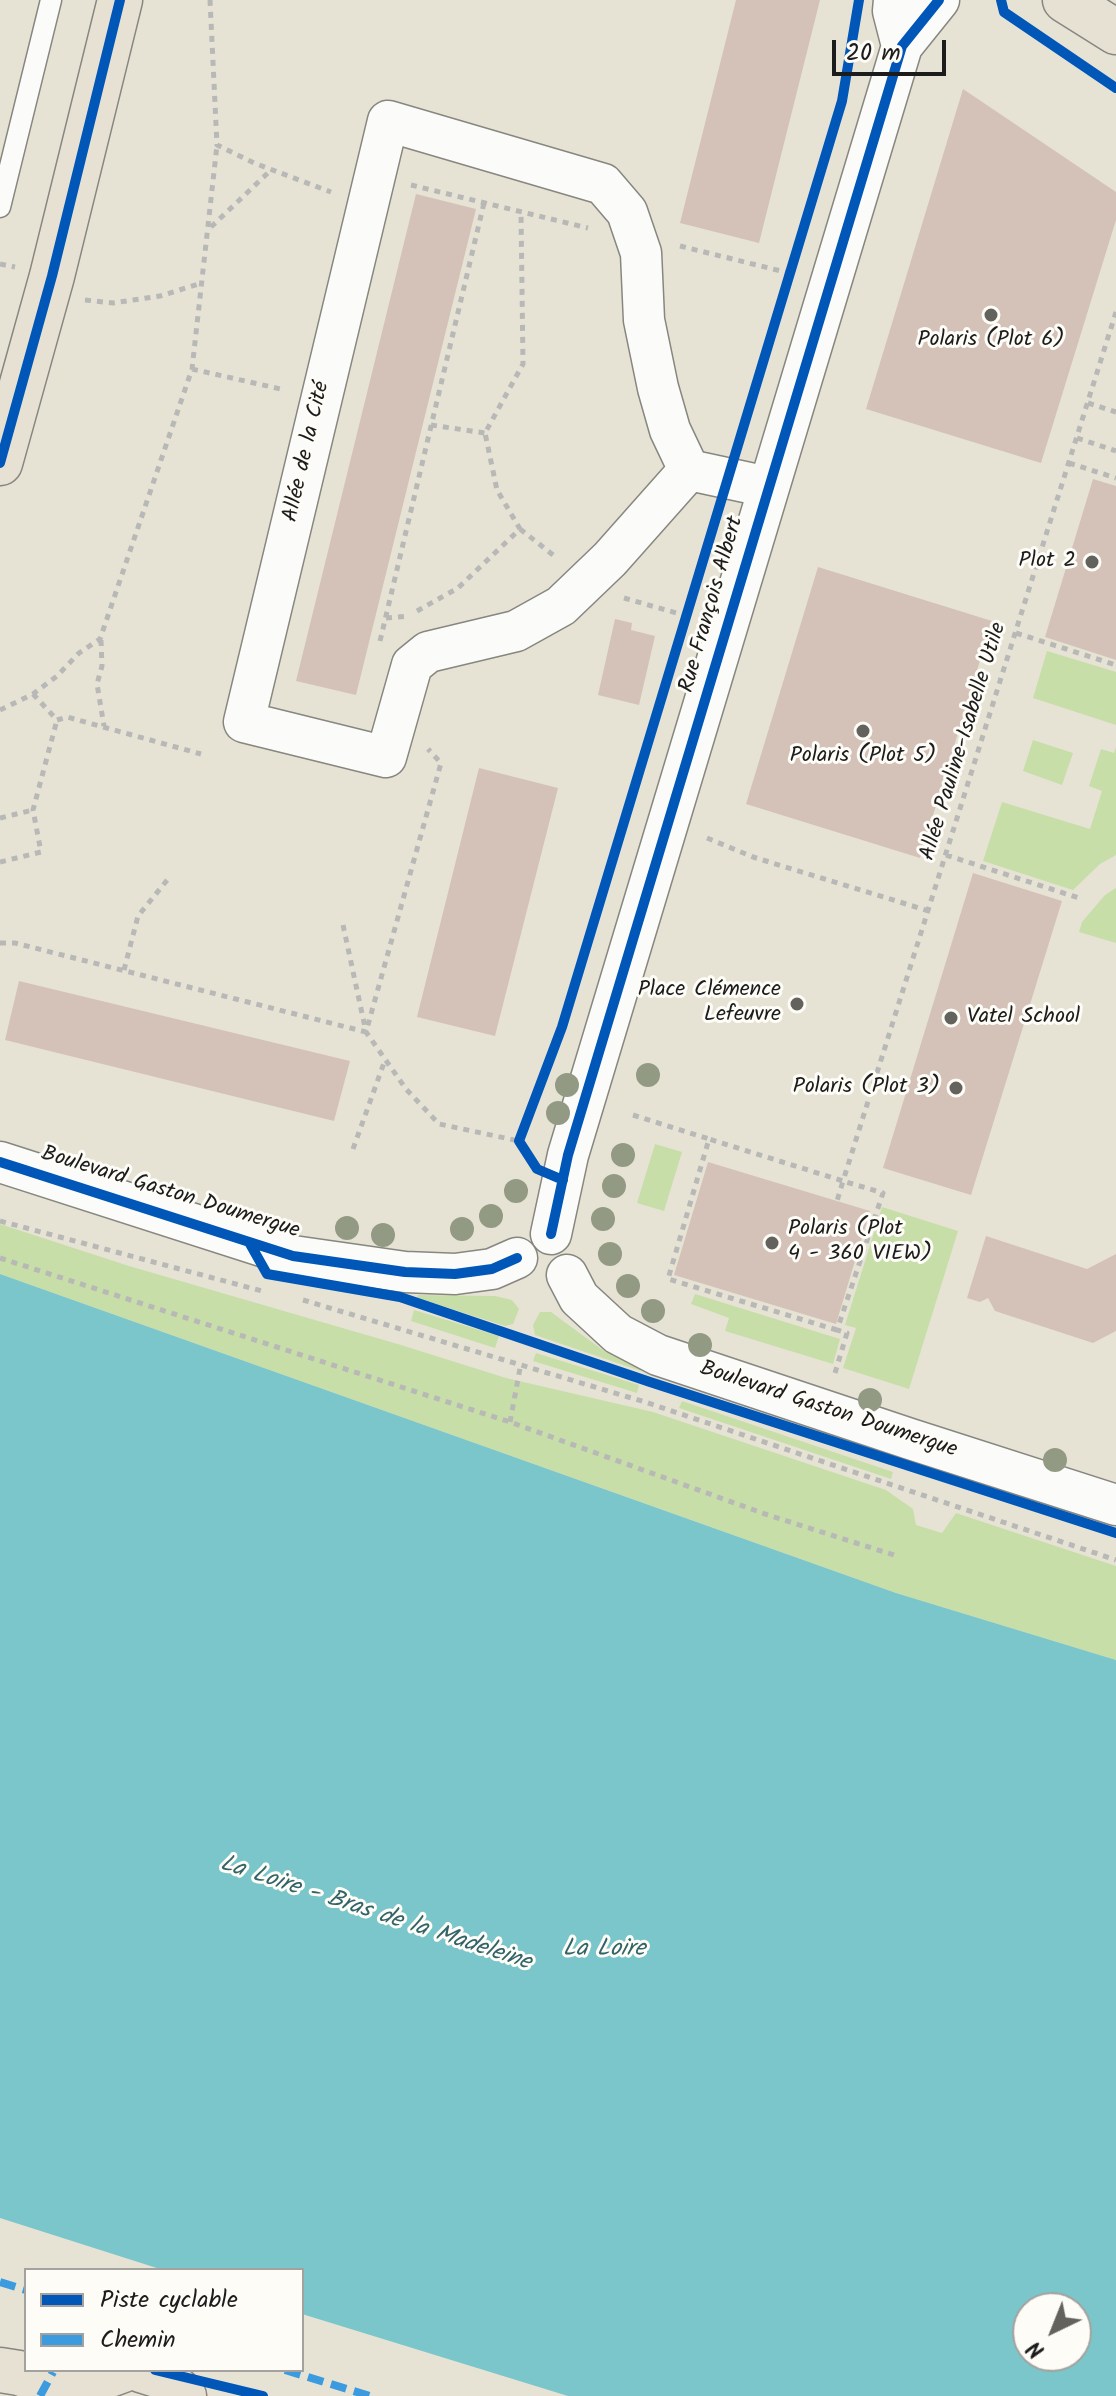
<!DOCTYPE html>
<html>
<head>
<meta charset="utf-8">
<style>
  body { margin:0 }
  #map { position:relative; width:1116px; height:2396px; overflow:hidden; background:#e6e3d5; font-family:Kalam,sans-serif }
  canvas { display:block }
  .legend { position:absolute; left:24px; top:2268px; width:280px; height:104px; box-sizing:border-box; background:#fdfcf7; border:2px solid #a3a29f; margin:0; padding:10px 14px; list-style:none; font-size:24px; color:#1c1c1c }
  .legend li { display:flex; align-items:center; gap:16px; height:40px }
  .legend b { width:40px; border:2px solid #a3a29f }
  .north { position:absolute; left:1012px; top:2292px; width:80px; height:80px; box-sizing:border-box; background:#fdfcf7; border:2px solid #a3a29f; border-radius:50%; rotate:223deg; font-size:22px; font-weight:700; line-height:32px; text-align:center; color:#1c1c1c }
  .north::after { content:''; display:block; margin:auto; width:28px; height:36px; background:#63625d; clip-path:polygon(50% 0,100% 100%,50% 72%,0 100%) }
  .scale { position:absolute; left:832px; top:40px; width:114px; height:36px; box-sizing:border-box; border:4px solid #1c1c1c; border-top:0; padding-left:10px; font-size:24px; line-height:28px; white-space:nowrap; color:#1c1c1c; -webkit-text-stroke:6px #fdfcf7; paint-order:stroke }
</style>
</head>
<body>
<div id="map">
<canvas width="1116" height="2396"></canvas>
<ul class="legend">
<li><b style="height:10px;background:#0057b8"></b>Piste cyclable</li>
<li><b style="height:10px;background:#3c9bdf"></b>Chemin</li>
</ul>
<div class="north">N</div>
<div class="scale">20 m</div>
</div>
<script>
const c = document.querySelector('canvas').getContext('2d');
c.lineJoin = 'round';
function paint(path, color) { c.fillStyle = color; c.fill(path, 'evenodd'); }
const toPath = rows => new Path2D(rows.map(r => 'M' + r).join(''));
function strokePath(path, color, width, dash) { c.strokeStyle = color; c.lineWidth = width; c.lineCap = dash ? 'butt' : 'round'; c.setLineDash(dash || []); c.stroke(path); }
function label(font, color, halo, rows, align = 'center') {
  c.font = font + ' Kalam,sans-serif'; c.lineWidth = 6; c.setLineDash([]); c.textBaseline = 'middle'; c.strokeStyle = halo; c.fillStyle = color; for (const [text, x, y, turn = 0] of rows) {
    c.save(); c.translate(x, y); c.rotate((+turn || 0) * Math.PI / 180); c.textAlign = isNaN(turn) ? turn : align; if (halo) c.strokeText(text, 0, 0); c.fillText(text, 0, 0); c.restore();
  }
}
paint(toPath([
  [1047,651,1116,672,1116,725,1033,698],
  [1033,740,1073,753,1062,785,1023,771],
  [1116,747,1116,855,1100,864,1073,890,983,861,1002,802,1090,829,1102,791,1089,786,1101,749,1114,753],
  [1116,888,1116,943,1079,932,1082,922,1105,895],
  [655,1144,682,1152,664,1211,637,1203],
  [882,1207,958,1231,909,1389,843,1368,856,1328,845,1325],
  [0,1224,129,1266,401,1345,506,1378,653,1412,886,1490,913,1509,916,1525,942,1533,956,1513,1116,1566,1116,1660,896,1593,0,1274],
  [695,1294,840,1339,833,1364,725,1331,729,1318,691,1304],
  [418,1295,495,1296,512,1300,519,1309,513,1324,505,1326,417,1298],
  [414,1310,499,1336,495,1348,411,1321],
  [540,1312,551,1312,604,1351,642,1366,641,1371,535,1335,533,1325],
  [536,1353,639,1385,637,1393,533,1361],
  [682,1401,893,1472,891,1479,679,1408]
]), '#c7dea9');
paint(toPath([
  [0,1274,896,1593,1116,1660,1116,2396,568,2396,302,2314,302,2270,163,2270,0,2218],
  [1028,2308,1076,2308,1076,2356,1028,2356]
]), '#7ac6ca');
paint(toPath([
  [736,0,820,0,759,243,680,223],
  [963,89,1116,192,1116,220,1041,463,866,409],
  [416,194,476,209,356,695,296,681],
  [1093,479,1116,486,1116,660,1045,637],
  [818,567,992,621,920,858,746,804],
  [615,619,632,623,631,630,655,636,639,705,598,695],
  [479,768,558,788,495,1036,417,1017],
  [973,873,1062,901,971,1195,883,1168],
  [19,981,350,1061,334,1121,5,1040],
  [708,1162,870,1211,836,1324,674,1275],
  [986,1236,1087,1269,1116,1254,1116,1331,1093,1343,995,1311,988,1298,980,1302,967,1298]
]), '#d4c2b8');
const lane = toPath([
  [0,207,51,0]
]);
const street = toPath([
  [894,0,893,11,902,46],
  [388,121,603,184,627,212,641,253,644,320,658,388,670,430,689,470,610,559,561,606,516,631,428,652,412,665,386,757,244,722,388,121],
  [689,470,768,487],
  [0,1162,293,1256,405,1272,455,1274,492,1269,517,1258],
  [551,1234,568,1155,902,46,939,0],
  [567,1275,579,1298,618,1334,658,1355,910,1439,1116,1505]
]);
const primary = toPath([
  [1065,0,1116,32],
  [0,463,52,276,120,0],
  [0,2370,19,2373,62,2388,83,2391],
  [141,2370,163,2377,184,2396],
  [79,2396,96,2380,123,2370]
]);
strokePath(lane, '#87867f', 23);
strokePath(street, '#87867f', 43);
strokePath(primary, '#87867f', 47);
strokePath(toPath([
  [210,0,217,145,254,163,331,192],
  [411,185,588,228],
  [211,227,271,170],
  [680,246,789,273],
  [0,264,15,267],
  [85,300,113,303,160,296,202,283],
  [192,369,285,390],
  [1088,403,1116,412],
  [431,425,485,433],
  [1077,438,1116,451],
  [1069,463,1116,478],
  [520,529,557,558],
  [624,598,687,616],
  [417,611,458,588,520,529,497,490,485,433,523,364,521,213],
  [386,618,409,616],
  [1016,633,1116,665],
  [101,640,102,666,97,684,104,726],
  [380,641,484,203],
  [33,694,57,720],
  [0,710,33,694,57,676,79,653,100,639,192,369,217,145],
  [57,720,67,717,201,754],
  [0,818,33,810],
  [707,838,753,857,929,911],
  [946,855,1082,899],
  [0,862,41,852,33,810,57,720],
  [343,925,366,1032,406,1089,439,1124,519,1141],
  [0,943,15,943,366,1032,441,763,428,749],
  [124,970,138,916,168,879],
  [633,1115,709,1139],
  [353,1149,385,1060],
  [0,1221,262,1291],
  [0,1258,510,1422,765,1514,897,1556],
  [303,1300,645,1402,1116,1560],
  [837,1330,668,1279,709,1139,843,1181,1116,312],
  [835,1373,847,1333,837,1330,883,1193,843,1181,837,1201],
  [510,1422,521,1363]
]), '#b8b8b6', 5, [6, 6]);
strokePath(lane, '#fbfbf9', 20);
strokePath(street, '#fbfbf9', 40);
strokePath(primary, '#e7e1d4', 44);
strokePath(toPath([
  [0,2282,26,2290],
  [285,2370,370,2396],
  [40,2396,53,2372]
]), '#3c9bdf', 8, [16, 8]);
strokePath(toPath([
  [1001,0,1004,12,1116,88],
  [0,463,52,276,120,0],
  [0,1162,293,1256,405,1272,455,1274,492,1269,517,1258],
  [563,1180,537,1169,519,1141,562,1027,842,101,859,0],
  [551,1234,568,1155,902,46,939,0],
  [249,1242,267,1274,400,1297,650,1382,1116,1533],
  [155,2370,263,2396]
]), '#0057b8', 10);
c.fillStyle = '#939a84';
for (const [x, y] of [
  [648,1075],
  [567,1085],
  [558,1113],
  [623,1155],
  [614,1186],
  [516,1191],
  [491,1216],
  [603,1219],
  [347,1228],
  [462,1229],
  [383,1235],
  [610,1254],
  [628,1286],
  [653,1311],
  [700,1345],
  [870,1400],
  [1055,1460]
]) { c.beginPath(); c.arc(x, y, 12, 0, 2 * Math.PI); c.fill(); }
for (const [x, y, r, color] of [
  [991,315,8,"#63625d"],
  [1092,562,8,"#63625d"],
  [863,731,8,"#63625d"],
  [797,1004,8,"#63625d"],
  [951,1018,8,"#63625d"],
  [956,1088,8,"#63625d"],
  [772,1243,8,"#63625d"]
]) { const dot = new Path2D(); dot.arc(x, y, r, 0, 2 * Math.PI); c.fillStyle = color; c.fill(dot); strokePath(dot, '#fdfcf7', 3); }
label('22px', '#1c1c1c', '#fdfcf7', [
  ["Polaris (Plot 6)",991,341,"center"],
  ["Plot 2",1076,562],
  ["Polaris (Plot 5)",863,757,"center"],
  ["Place Clémence",781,991],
  ["Lefeuvre",781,1016],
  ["Vatel School",967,1018,"left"],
  ["Polaris (Plot 3)",940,1088],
  ["Polaris (Plot",788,1230,"left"],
  ["4 - 360 VIEW)",788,1255,"left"]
], 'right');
label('22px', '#1c1c1c', '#fdfcf7', [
  ["Allée de la Cité",308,452,-77],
  ["Rue François Albert",713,605,-74],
  ["Allée Pauline-Isabelle Utile",965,742,-73],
  ["Boulevard Gaston Doumergue",170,1194,17],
  ["Boulevard Gaston Doumergue",828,1411,18]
]);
label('italic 24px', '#316368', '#fdfcf7', [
  ["La Loire - Bras de la Madeleine",375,1915,18],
  ["La Loire",604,1951]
]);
</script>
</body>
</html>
